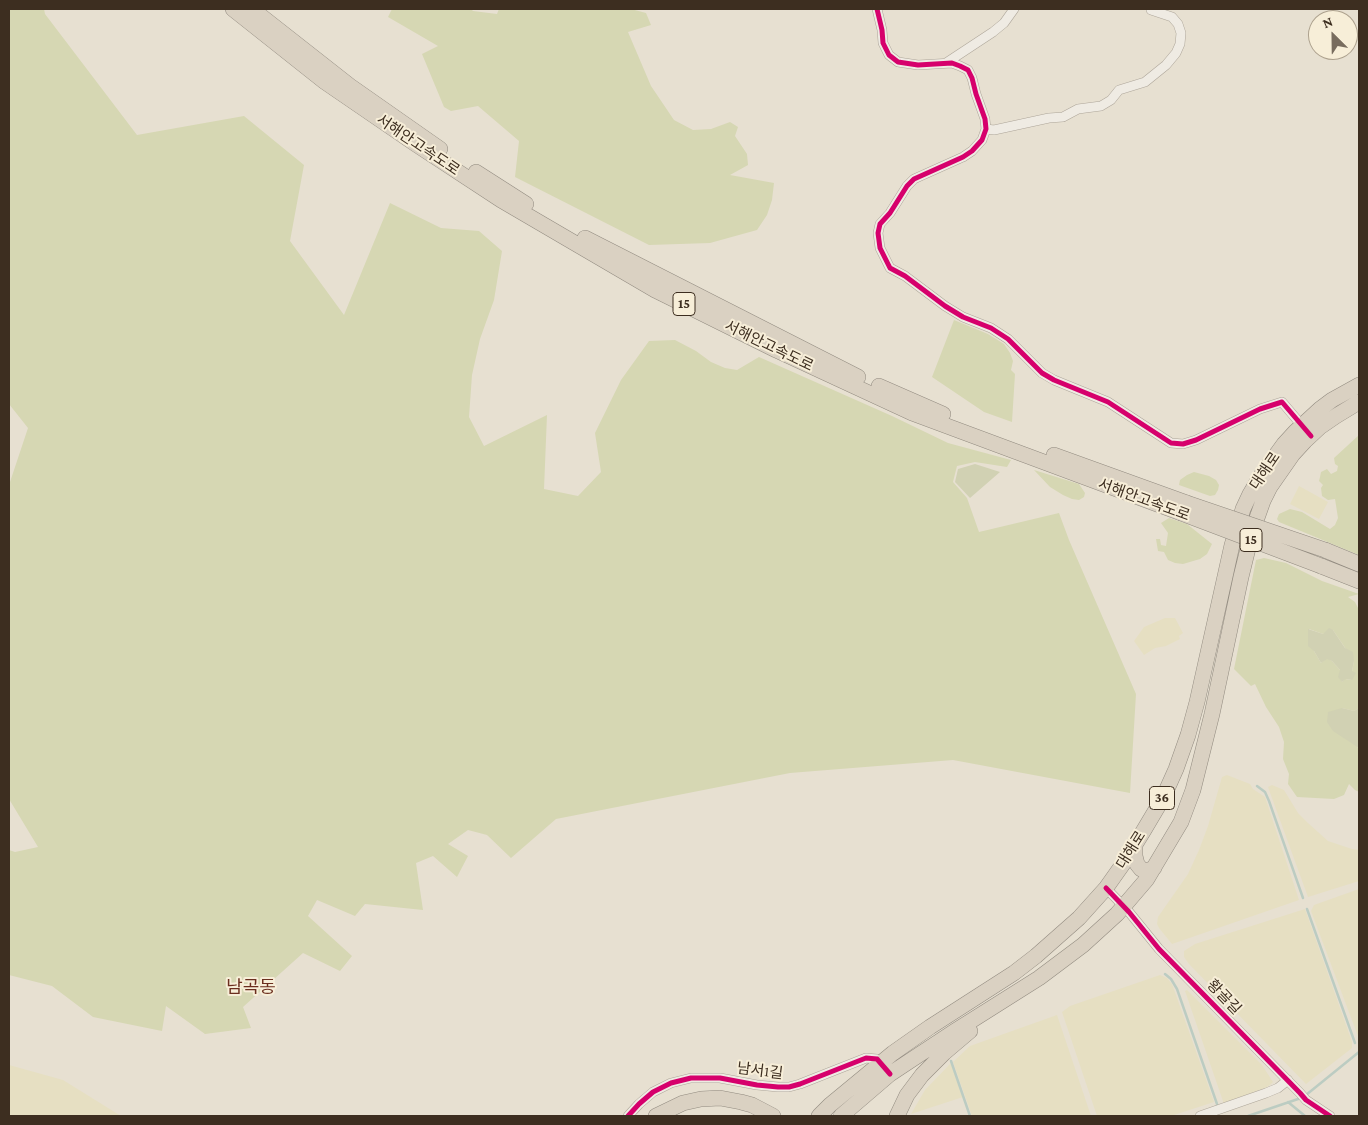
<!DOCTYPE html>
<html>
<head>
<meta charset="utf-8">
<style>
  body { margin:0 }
  #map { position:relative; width:1368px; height:1125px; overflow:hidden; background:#e7e0d1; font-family:"Crimson Pro",serif }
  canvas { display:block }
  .frame { position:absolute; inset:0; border:10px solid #3d2e20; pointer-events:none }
  .north { position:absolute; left:1308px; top:10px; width:50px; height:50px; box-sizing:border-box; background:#f7eed8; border:1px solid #ada18e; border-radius:50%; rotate:337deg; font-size:14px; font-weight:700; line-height:20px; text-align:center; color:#3d2e20 }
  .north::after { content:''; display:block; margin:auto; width:18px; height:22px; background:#786c5e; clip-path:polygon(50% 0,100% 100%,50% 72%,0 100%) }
</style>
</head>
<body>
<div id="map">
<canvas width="1368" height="1125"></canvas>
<div class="frame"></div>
<div class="north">N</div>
</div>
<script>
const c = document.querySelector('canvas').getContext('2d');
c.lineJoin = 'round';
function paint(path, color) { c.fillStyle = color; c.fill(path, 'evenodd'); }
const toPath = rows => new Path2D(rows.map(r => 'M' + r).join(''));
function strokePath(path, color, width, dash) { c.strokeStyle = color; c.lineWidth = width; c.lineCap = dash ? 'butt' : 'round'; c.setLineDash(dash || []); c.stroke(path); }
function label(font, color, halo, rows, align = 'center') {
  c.font = font + ' "Crimson Pro","Noto Sans KR",serif'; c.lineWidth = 4; c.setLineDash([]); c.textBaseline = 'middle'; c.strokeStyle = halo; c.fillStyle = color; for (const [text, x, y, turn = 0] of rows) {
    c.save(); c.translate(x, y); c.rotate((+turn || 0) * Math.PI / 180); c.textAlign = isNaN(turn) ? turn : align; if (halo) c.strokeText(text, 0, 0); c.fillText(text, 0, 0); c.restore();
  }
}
paint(toPath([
  [1299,486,1328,502,1319,519,1290,504],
  [1165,618,1175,618,1183,633,1179,636,1180,639,1166,646,1155,648,1144,655,1134,641,1144,627],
  [1227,775,1250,784,1253,789,1265,797,1299,900,1172,944,1159,928,1157,924,1158,917,1188,874,1199,850,1208,826,1222,777],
  [1272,785,1284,790,1298,813,1308,823,1328,841,1352,849,1359,850,1359,881,1308,897,1268,787],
  [1359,889,1359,1039,1311,911,1314,905],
  [1305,909,1352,1042,1352,1048,1306,1084,1189,964,1184,957,1184,951,1195,944],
  [1160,975,1167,978,1172,984,1214,1102,1171,1116,1097,1116,1062,1012,1070,1006],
  [1187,990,1262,1065,1273,1082,1271,1084,1267,1087,1224,1104,1185,991],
  [1057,1015,1091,1116,972,1116,953,1062,970,1046],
  [951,1063,963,1097,911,1114,925,1090],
  [9,1065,63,1080,121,1116,9,1116]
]), '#e6dfc2');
paint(toPath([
  [9,9,44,9,45,14,137,135,244,116,304,165,290,241,344,315,390,203,441,228,479,231,502,251,494,300,480,339,472,375,469,417,484,446,547,415,544,489,578,496,601,472,595,433,621,380,649,341,675,340,696,351,711,362,725,368,737,370,759,357,892,416,948,443,1011,460,1007,467,975,462,957,466,953,482,967,498,979,532,1059,513,1069,540,1136,694,1130,793,953,760,790,773,556,819,511,858,487,835,468,830,448,844,468,856,457,877,433,856,416,863,423,910,365,904,355,916,317,900,308,916,352,956,340,971,303,953,243,1007,251,1028,205,1034,166,1006,162,1031,93,1017,52,986,9,975,9,850,15,852,38,847,9,799,9,485,28,428,9,404],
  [392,9,471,9,473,11,497,14,499,9,631,9,646,13,651,25,628,32,651,86,674,120,693,130,711,129,730,122,738,127,735,136,747,154,748,165,730,175,774,183,772,200,767,215,757,230,710,243,649,245,515,177,519,141,478,106,451,111,444,107,422,54,438,46,388,17],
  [954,320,988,334,1004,344,1010,353,1013,361,1011,370,1015,374,1012,422,984,412,932,377],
  [1359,435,1359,555,1279,522,1277,519,1279,514,1290,509,1302,512,1330,529,1335,525,1338,518,1335,499,1328,500,1322,496,1321,488,1323,485,1319,481,1320,477,1321,472,1327,469,1331,474,1337,471,1338,466,1335,464,1334,458],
  [1034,470,1079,484,1085,493,1084,497,1079,500,1072,499,1063,495,1050,487],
  [1194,472,1209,476,1216,480,1219,485,1218,490,1215,495,1210,496,1179,485,1180,480,1187,475],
  [1169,518,1187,524,1212,544,1207,554,1200,559,1183,564,1175,563,1168,560,1164,552,1158,551,1156,539,1160,539,1161,545,1166,546,1168,533,1161,523],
  [1264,558,1286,563,1322,581,1359,594,1348,597,1355,602,1359,610,1359,708,1354,711,1342,708,1358,748,1359,748,1359,792,1355,790,1349,784,1344,795,1334,799,1297,797,1288,784,1289,774,1283,759,1284,742,1279,727,1266,707,1255,684,1251,686,1234,669,1256,560],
  [1309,629,1323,634,1333,630,1354,661,1352,671,1352,680,1345,679,1342,682,1340,670,1332,661,1327,658,1321,663,1314,651]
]), '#d6d7b3');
paint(toPath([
  [975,464,1000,472,970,498,955,482,958,469],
  [1329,628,1333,630,1345,648,1353,652,1354,661,1352,671,1356,673,1352,680,1346,679,1342,682,1338,677,1340,670,1332,661,1327,659,1321,663,1314,651,1308,646,1308,629,1323,634],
  [1342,708,1354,711,1359,708,1359,748,1333,731,1327,722,1328,712]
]), '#d1d1b3');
strokePath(toPath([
  [1257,786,1265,792,1269,801,1303,898],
  [1307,909,1355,1043],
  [1165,974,1171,979,1177,989,1217,1104],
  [951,1061,970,1116],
  [1306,1095,1359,1052],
  [1288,1102,1305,1116],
  [1248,1116,1301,1098]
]), '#bcccc2', 2.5);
const street = toPath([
  [877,9,882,30,883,43,889,55,898,62,918,65,952,63,960,66,968,70,972,78,976,94,985,119,986,129,982,140,972,151,963,157,914,179,907,186,890,213,880,224,878,233,880,248,890,268,905,276,945,306,963,317,991,328,1008,339,1042,373,1054,380,1108,402,1171,443,1183,444,1196,440,1260,409,1282,402,1304,428],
  [946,63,993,32,1004,23,1014,9],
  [986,129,994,130,1049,118,1063,117,1078,109,1101,106,1111,100,1119,90,1145,82,1166,65,1176,53,1180,44,1181,33,1178,24,1172,17,1151,10],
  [1106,888,1129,912,1159,949,1300,1093,1306,1100,1330,1116],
  [628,1116,639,1104,653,1092,671,1083,691,1078,720,1078,757,1085,778,1087,789,1087,800,1084,866,1058,877,1059,882,1064],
  [1200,1116,1266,1093,1278,1088,1288,1080]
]);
const highway = toPath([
  [233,9,325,82,414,143,501,200,655,290,776,350,912,413,1181,513],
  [252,9,350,86,440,149],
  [476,172,526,204],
  [585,238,858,377],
  [879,386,943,414],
  [1054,455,1187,503],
  [1325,550,1359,564],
  [1321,566,1359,581],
  [1135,844,1135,856,1137,864,1141,869,1146,871,1154,868],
  [656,1116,683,1103,701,1099,720,1098,741,1102,752,1105,773,1116],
  [819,1116,830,1105,893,1053,930,1027,1014,973,1036,956,1079,918,1106,888,1123,864,1144,830,1163,798,1176,769,1188,735,1197,702,1232,545,1243,509,1250,494,1260,477,1284,444,1295,432,1320,409,1332,400,1359,385],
  [841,1116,890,1074,955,1031,1039,978,1083,945,1117,914,1147,879,1181,822,1193,790,1212,714,1241,577,1252,532,1263,501,1270,487,1293,454,1305,441,1320,427,1336,416,1359,402],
  [897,1116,907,1095,922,1075,944,1053,970,1031]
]);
strokePath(street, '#ada599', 10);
strokePath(highway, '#928b80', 16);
strokePath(street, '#efebe3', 9);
strokePath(highway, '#dad1c2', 15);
const highwayBridge = toPath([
  [1187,503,1325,550],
  [1181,513,1321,566]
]);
strokePath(highwayBridge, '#928b80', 16, []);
strokePath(highwayBridge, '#dad1c2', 15);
strokePath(toPath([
  [877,9,882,30,883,43,889,55,898,62,918,65,952,63,960,66,968,70,972,78,976,94,985,119,986,129,982,140,972,151,963,157,914,179,907,186,890,213,880,224,878,233,880,248,890,268,905,276,945,306,963,317,991,328,1008,339,1042,373,1054,380,1108,402,1171,443,1183,444,1196,440,1260,409,1282,402,1311,436],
  [1106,888,1129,912,1159,949,1300,1093,1306,1100,1330,1116],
  [628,1116,639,1104,653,1092,671,1083,691,1078,720,1078,757,1085,778,1087,789,1087,800,1084,866,1058,877,1059,890,1074]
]), '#d6006c', 5);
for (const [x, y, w] of [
  [684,304,22],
  [1251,540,22],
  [1162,798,25]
]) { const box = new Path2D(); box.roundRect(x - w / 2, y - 11.5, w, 23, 4); c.fillStyle = '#f7eed8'; c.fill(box); strokePath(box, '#3d2e20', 1); }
label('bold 14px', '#3d2e20', null, [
  ["15",684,304],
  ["15",1251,540],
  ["36",1162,798]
]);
label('15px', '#3d2e20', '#f7eed8', [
  ["서해안고속도로",418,145,34],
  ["서해안고속도로",769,346,26],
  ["대해로",1265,471,-56],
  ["서해안고속도로",1144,500,20],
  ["대해로",1131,850,-58],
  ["황골길",1224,997,46],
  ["남서1길",760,1071,7]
]);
label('18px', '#6b2e1e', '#f7eed8', [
  ["남곡동",251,987]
]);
</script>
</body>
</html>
